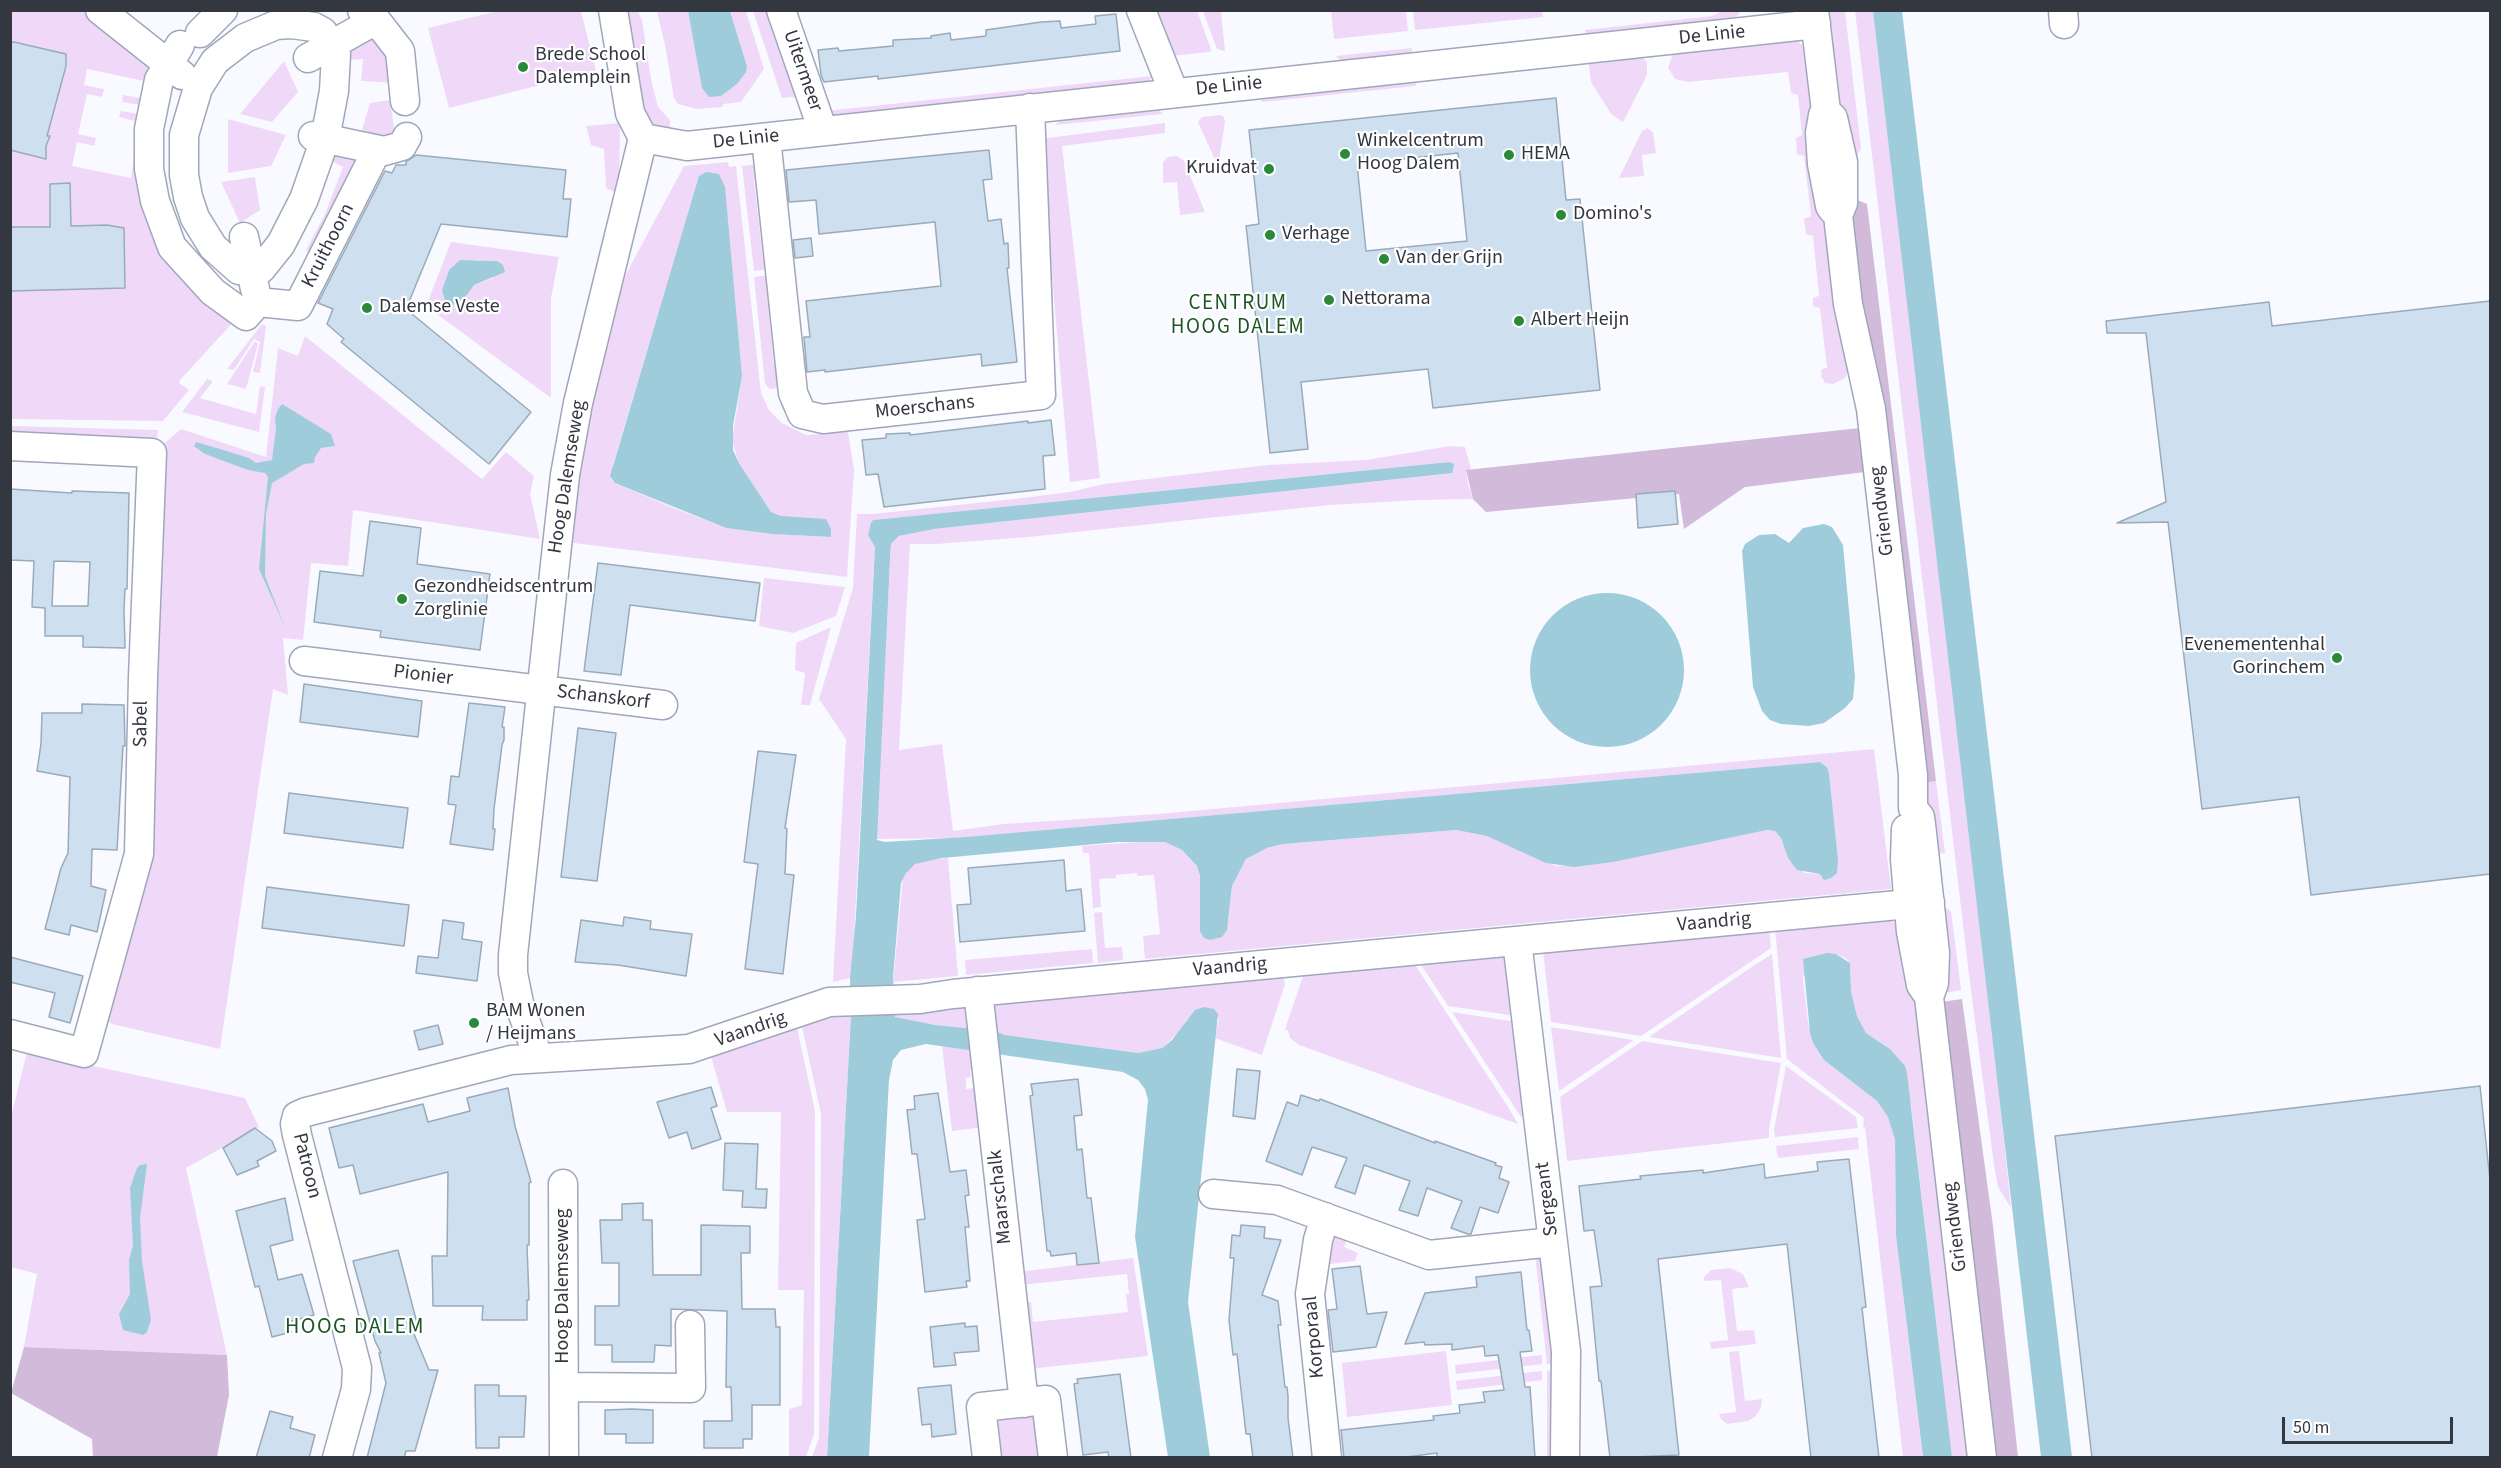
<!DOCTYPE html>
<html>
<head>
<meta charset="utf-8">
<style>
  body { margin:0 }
  #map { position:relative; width:2501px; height:1468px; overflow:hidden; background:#f9faff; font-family:"Source Sans 3",sans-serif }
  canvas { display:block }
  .frame { position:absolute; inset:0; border:12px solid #33373f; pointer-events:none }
  .scale { position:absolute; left:2282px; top:1417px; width:171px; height:27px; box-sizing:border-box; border:3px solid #33373f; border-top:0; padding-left:8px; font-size:18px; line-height:21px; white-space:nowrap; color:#33373f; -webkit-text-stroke:4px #fff; paint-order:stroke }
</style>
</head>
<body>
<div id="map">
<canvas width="2501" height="1468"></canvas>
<div class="frame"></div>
<div class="scale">50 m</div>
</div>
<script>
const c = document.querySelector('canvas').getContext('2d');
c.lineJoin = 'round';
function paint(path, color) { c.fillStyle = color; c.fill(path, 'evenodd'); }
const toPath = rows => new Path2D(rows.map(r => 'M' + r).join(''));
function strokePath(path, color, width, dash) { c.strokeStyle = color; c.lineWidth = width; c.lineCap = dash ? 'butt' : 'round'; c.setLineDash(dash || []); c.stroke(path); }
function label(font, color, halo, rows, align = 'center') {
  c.font = font + ' "Source Sans 3",sans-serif'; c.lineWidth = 4.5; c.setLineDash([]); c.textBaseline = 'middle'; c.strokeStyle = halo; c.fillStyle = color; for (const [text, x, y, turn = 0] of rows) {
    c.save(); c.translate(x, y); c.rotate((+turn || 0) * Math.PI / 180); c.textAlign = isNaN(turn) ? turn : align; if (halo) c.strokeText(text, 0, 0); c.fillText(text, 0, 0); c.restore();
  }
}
paint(toPath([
  [10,11,84,11,156,69,142,123,119,117,121,111,138,114,140,105,122,102,123,95,140,98,144,81,87,69,84,85,104,89,102,97,87,94,78,134,96,138,94,146,77,142,72,166,131,178,137,136,165,242,239,316,181,379,179,383,189,390,163,421,11,419],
  [498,11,581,11,596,71,449,108,428,28],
  [623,11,638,11,642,20,651,79,658,107,670,120,670,133,656,130,646,120],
  [657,11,688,11,694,42,721,96,737,84,747,65,730,11,746,11,764,69,741,102,723,104,723,107,697,109,678,104,674,98,665,45],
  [753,11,765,11,791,85,797,83,802,96,782,98],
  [1151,11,1197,11,1211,49,1210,52,1170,56],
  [1203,11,1221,11,1225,51,1217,49],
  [1331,11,1406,11,1408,31,1334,39],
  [1542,11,1543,17,1415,30,1413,11],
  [1722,11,1740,12,1734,21,1586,40,1585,30,1712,16],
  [1825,11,1845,11,1861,149,1857,155,1847,156,1837,111],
  [1855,11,1873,11,1986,971,2011,1208,1998,1187,1994,1165,1969,975],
  [379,37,397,83,361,81,363,59,348,60,349,47],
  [1795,39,1807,49,1849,370,1845,378,1833,384,1825,383,1821,376,1822,369,1827,368,1820,308,1813,306,1813,298,1819,296,1813,236,1806,234,1804,219,1811,216,1804,156,1797,154,1796,138,1802,135,1798,95,1791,93,1788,72,1688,82,1675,79,1668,68,1673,53],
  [1412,48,1413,58,1343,63,1336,56],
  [1641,56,1647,62,1647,75,1623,122,1611,114,1591,82,1588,58],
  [284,61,298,92,272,122,240,114],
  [1152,76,1148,82,834,120,826,111],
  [1415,77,1416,86,1262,102,1261,93],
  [390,100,396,141,362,130,370,103],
  [1157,109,1163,114,1055,125,1069,114],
  [1220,115,1224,117,1225,122,1219,160,1216,162,1198,122,1202,117],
  [228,119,286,135,271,166,228,173],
  [620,123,619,194,606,188,604,149,591,145,586,126],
  [1165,123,1165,133,1062,146,1100,478,1070,482,1040,139],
  [1647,128,1653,132,1656,153,1642,155,1644,176,1619,178,1642,131],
  [336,148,367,156,314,254,306,250,325,214,343,167,331,161],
  [1177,156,1184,161,1205,212,1180,215,1177,182,1163,183,1163,162,1168,157],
  [728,162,729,167,736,166,761,393,769,410,782,423,806,435,848,432,854,470,847,577,566,542,611,302,684,166],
  [678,248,742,376,732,441,739,463,771,512,831,537,772,534,726,528,671,507,615,483,612,479,613,464],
  [760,164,761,178,754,179,763,260,770,260,771,269,754,271,742,166],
  [255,177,260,210,240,223,221,182],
  [451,242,559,257,551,298,551,398,426,306],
  [475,260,497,261,493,278,474,285,446,305,442,290,449,270],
  [771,275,772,283,766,284,774,365,781,365,783,388,770,389,765,384,754,277],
  [262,324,266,326,260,373,253,372,260,342,254,339,234,370,227,369],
  [305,336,482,479,506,452,534,476,530,494,540,539,353,510,348,566,311,563,303,640,283,638,288,695,273,689,220,1049,112,1024,103,1019,146,856,159,448,181,429,266,457,278,348,298,356],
  [255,341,258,344,246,389,227,384],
  [207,379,213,381,200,398,256,414,260,386,265,387,259,432,182,412],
  [11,426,158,430,157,441,11,436],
  [1450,446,1465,447,1471,469,1466,471,1468,484,1473,499,1418,500,1330,505,1029,537,936,544,910,544,899,750,942,744,953,831,1004,824,1158,814,1874,749,1891,889,1145,959,1143,936,1160,934,1154,875,1137,876,1137,873,1116,875,1116,878,1099,879,1101,907,1093,908,1089,853,1083,853,1082,846,1154,841,1165,842,1182,850,1197,866,1200,876,1201,903,1213,938,1228,923,1232,886,1246,859,1267,848,1283,844,1456,830,1487,836,1556,866,1596,864,1767,830,1775,831,1781,838,1788,858,1805,873,1821,874,1838,859,1829,773,1827,766,1820,762,954,838,876,839,891,544,899,536,934,529,1454,473,1454,465,1449,462,873,520,868,535,875,546,853,955,850,978,833,982,846,739,819,699,853,588,857,514,873,514,1014,499,1070,492,1104,484,1268,465,1366,460],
  [764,578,845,587,836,616,793,633,759,626],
  [831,627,810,705,801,705,805,673,795,670,796,643],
  [1936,781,1945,853,1930,855,1924,783],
  [948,858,958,976,893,982,903,878,910,867,920,861],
  [1946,908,1951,911,1961,990,1940,994,1935,909],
  [1102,912,1105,948,1122,947,1123,960,1098,963,1094,913],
  [1884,918,1896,923,1918,995,1972,1457,1952,1457,1911,1104,1890,1049,1866,1033,1857,1016,1851,991,1850,963,1846,958,1836,954,1803,977,1808,1022,1813,1043,1824,1060,1877,1101,1888,1117,1895,1140,1896,1236,1923,1458,1903,1457,1865,1127,1863,1127,1864,1118,1787,1059,1775,928],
  [1769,928,1771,948,1641,1036,1551,1022,1543,950],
  [1092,949,1093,963,966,975,965,960],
  [1509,951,1516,1016,1448,1006,1418,960],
  [1772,954,1781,1058,1649,1037,1753,966],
  [1412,960,1508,1107,1518,1124,1299,1045,1290,1038,1288,1030,1285,1030,1287,1023,1305,971],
  [1283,977,1285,984,1262,1055,1215,1038,1219,1018,1187,1019,1182,1029,1162,1048,1138,1053,1005,1035,995,1031,991,1005],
  [966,1006,969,1015,966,1016,967,1030,902,1020,895,1017,894,1014],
  [1452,1012,1517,1022,1528,1112,1521,1117],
  [824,1015,851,1015,827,1457,812,1457,819,1438,821,1114,801,1022],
  [796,1023,815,1111,814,1434,806,1457,789,1457,789,1409,802,1405,804,1290,778,1290,781,1112,727,1112,710,1053],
  [1551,1027,1634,1040,1559,1091],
  [1642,1041,1781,1063,1769,1129,1769,1138,1567,1161,1560,1097],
  [942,1046,970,1050,971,1065,975,1065,977,1070,970,1070,971,1077,966,1078,966,1089,975,1088,984,1127,952,1131],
  [27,1052,245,1098,259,1127,186,1168,227,1355,24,1347,37,1274,11,1267,11,1117],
  [1786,1066,1856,1117,1858,1128,1775,1137,1774,1129],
  [1858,1137,1859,1149,1778,1158,1776,1146],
  [1337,1236,1348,1237,1344,1247,1358,1253,1355,1261,1322,1265,1330,1240],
  [1545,1252,1557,1363,1547,1364,1535,1254],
  [1133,1258,1148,1356,1029,1369,1022,1303,1031,1302,1033,1322,1128,1312,1126,1294,1129,1294,1127,1274,1020,1285,1018,1272],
  [1730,1268,1743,1274,1749,1287,1732,1289,1737,1331,1754,1330,1756,1344,1711,1349,1710,1342,1728,1340,1721,1280,1704,1281,1704,1277,1711,1270],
  [1446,1351,1452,1405,1347,1417,1342,1363],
  [1739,1351,1745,1401,1762,1399,1761,1408,1755,1417,1748,1421,1727,1424,1721,1419,1719,1414,1736,1412,1729,1352],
  [1542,1355,1542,1364,1456,1374,1455,1365],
  [1556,1369,1556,1457,1547,1458,1547,1371],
  [1542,1371,1542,1380,1457,1390,1456,1381],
  [1030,1415,1037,1420,1044,1457,995,1458,996,1423,1003,1418]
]), '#f0d9f8');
paint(toPath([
  [1855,199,1867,204,1936,781,1924,783,1859,303,1849,207],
  [1860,428,1865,472,1745,487,1684,529,1679,494,1486,512,1473,499,1466,470],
  [1962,999,1993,1226,2018,1457,1994,1457,1941,1002],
  [24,1347,227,1355,229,1395,217,1457,93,1457,92,1439,11,1393]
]), '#d2bada');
paint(toPath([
  [688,11,730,11,747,66,746,72,737,84,721,96,709,97,702,88],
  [1873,11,1902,11,2072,1457,2041,1457],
  [706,172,719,174,725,187,742,376,733,426,733,450,739,463,771,512,781,516,826,519,831,529,831,537,772,534,726,528,615,483,610,476,699,176],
  [460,260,497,261,503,265,505,272,474,285,466,296,453,305,446,305,442,290,449,270],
  [282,404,331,434,335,446,321,448,315,457,314,463,304,464,272,483,266,514,265,576,285,627,259,569,268,477,265,473,248,470,205,454,194,446,196,442,223,450,249,458,256,463,272,460,276,429,275,418,278,409],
  [1449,462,1454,464,1453,473,934,529,899,536,891,544,890,560,877,840,885,842,965,837,1820,762,1827,767,1829,773,1838,859,1837,873,1831,878,1824,880,1820,874,1797,870,1788,858,1781,838,1775,831,1767,830,1613,862,1574,867,1546,863,1487,836,1456,830,1283,844,1267,848,1246,859,1232,886,1227,930,1222,937,1210,940,1204,938,1200,931,1200,876,1197,866,1182,850,1165,842,1118,842,942,858,915,864,906,873,901,883,893,977,895,1017,935,1025,995,1031,1005,1035,1138,1053,1162,1048,1172,1040,1195,1010,1204,1007,1214,1009,1218,1014,1188,1302,1210,1457,1168,1457,1135,1237,1148,1100,1145,1089,1138,1080,1123,1072,926,1044,901,1050,893,1060,889,1080,869,1457,827,1458,851,1015,850,978,856,916,875,547,868,535,871,523,873,520],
  [1824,524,1832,527,1843,545,1855,677,1853,699,1845,708,1824,723,1809,726,1781,724,1770,720,1762,711,1753,687,1742,551,1745,544,1759,535,1775,534,1789,543,1803,528],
  '1530 670a77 77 0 1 1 154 0a77 77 0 1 1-154 0Z',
  [1827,953,1836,954,1850,963,1851,991,1857,1016,1866,1033,1890,1049,1905,1066,1907,1073,1952,1457,1923,1457,1896,1236,1895,1140,1888,1117,1877,1101,1824,1060,1813,1043,1810,1033,1803,959],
  [147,1164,140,1218,142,1261,151,1320,147,1332,143,1335,123,1330,119,1314,130,1294,129,1260,133,1246,130,1188,137,1168,140,1165]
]), '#9fccda');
const building = toPath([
  [1116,14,1120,51,878,79,878,76,824,82,821,75,818,50,838,48,839,51,893,46,893,40,931,38,931,36,950,33,951,40,986,36,986,30,1041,22,1060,21,1061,28,1096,24,1095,16,1116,14],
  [14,42,66,54,66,66,47,136,50,136,46,146,46,159,10,150,10,43,14,42],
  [1556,98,1566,200,1580,199,1600,390,1433,408,1428,369,1301,382,1308,449,1270,453,1247,234,1246,226,1259,224,1249,130,1556,98],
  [1458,153,1467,241,1366,251,1357,164,1458,153],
  [989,150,992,179,983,180,988,221,1001,219,1004,244,1008,243,1009,268,1007,268,1017,362,982,366,981,354,825,372,825,370,807,372,804,337,810,337,806,301,941,286,935,222,819,234,816,200,789,202,786,170,989,150],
  [416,155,566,170,563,199,571,199,567,237,441,224,406,309,531,412,489,464,341,342,344,339,327,324,333,309,318,303,385,171,392,173,396,165,406,165,406,162,416,155],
  [70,183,71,226,107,225,124,228,125,288,10,291,10,227,50,227,50,184,70,183],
  [811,238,813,256,795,258,793,240,811,238],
  [2490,301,2490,874,2311,895,2299,797,2202,809,2168,522,2117,523,2166,502,2146,333,2107,333,2106,321,2269,302,2272,326,2490,301],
  [1051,420,1055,455,1043,456,1045,489,884,507,878,474,866,475,862,440,886,438,886,434,910,433,910,435,1028,421,1028,423,1051,420],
  [10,489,72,493,72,491,129,493,127,589,125,589,124,609,125,648,83,647,83,636,45,636,45,608,32,607,34,561,10,560,10,489],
  [54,561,90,562,88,606,52,606,54,561],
  [1675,491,1678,524,1638,528,1636,494,1675,491],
  [370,521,421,528,417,564,490,574,480,650,380,637,381,631,314,622,320,571,363,576,370,521],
  [598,563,760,583,755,621,630,605,621,675,584,671,598,563],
  [304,684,422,701,418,737,300,722,304,684],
  [469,703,505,707,502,727,504,727,504,740,502,745,494,809,493,829,495,829,493,850,450,844,456,805,448,804,451,776,459,777,469,703],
  [82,704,124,705,125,746,123,746,117,850,92,849,91,886,106,890,97,932,71,925,69,935,45,929,61,868,68,853,70,777,37,771,41,744,42,713,82,713,82,704],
  [578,728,616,733,597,881,561,877,578,728],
  [758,751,796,755,785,828,787,829,785,874,794,875,783,974,745,969,758,864,744,862,758,751],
  [289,793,408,808,403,848,284,833,289,793],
  [1064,860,1066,891,1081,889,1085,931,960,942,957,905,971,904,968,868,1064,860],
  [267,887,409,905,404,946,262,928,267,887],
  [624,917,651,921,650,929,692,934,686,976,618,965,575,962,581,920,623,926,624,917],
  [443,920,464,923,462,939,482,942,477,981,416,973,418,956,438,958,443,920],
  [10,957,83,976,70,1023,49,1017,55,993,10,982,10,957],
  [438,1025,443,1044,419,1050,414,1031,438,1025],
  [1237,1069,1260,1071,1255,1119,1233,1116,1237,1069],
  [1078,1079,1082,1115,1074,1116,1077,1150,1082,1149,1087,1198,1091,1198,1099,1263,1077,1265,1076,1253,1051,1256,1050,1251,1047,1251,1030,1096,1033,1095,1031,1084,1078,1079],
  [2480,1086,2490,1180,2490,1458,2092,1458,2055,1136,2480,1086],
  [711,1087,717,1106,711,1108,721,1139,692,1149,687,1132,669,1138,657,1102,711,1087],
  [508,1088,515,1126,531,1182,529,1183,529,1245,527,1245,529,1300,527,1300,527,1320,482,1320,483,1306,433,1306,432,1256,447,1256,448,1172,360,1194,353,1165,339,1168,329,1128,423,1104,428,1122,470,1111,467,1098,508,1088],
  [938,1093,950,1172,966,1170,969,1195,965,1196,969,1227,965,1227,970,1281,966,1281,967,1287,925,1292,917,1220,925,1219,917,1154,912,1154,907,1110,915,1109,914,1096,938,1093],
  [1301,1095,1319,1101,1320,1099,1435,1143,1435,1141,1496,1163,1495,1165,1502,1167,1499,1178,1509,1182,1498,1213,1480,1207,1471,1234,1468,1234,1451,1228,1462,1201,1427,1188,1418,1216,1399,1210,1410,1181,1364,1165,1355,1194,1335,1187,1347,1158,1312,1147,1302,1175,1266,1161,1287,1102,1298,1106,1301,1095],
  [255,1128,272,1141,276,1151,257,1161,259,1166,237,1175,223,1148,255,1128],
  [725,1143,758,1144,756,1189,767,1189,766,1208,742,1207,743,1191,723,1190,725,1143],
  [1849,1159,1866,1307,1862,1308,1879,1458,1811,1458,1787,1244,1658,1259,1679,1455,1610,1458,1601,1381,1599,1381,1590,1287,1602,1286,1594,1230,1584,1231,1579,1186,1641,1179,1640,1176,1703,1170,1703,1173,1764,1164,1765,1178,1818,1171,1817,1162,1849,1159],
  [285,1198,293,1240,270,1246,278,1280,302,1274,314,1315,288,1322,291,1332,272,1337,259,1286,255,1287,236,1211,285,1198],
  [643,1203,643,1220,652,1220,653,1275,701,1275,701,1225,750,1226,750,1253,741,1253,742,1309,775,1309,776,1327,780,1327,780,1405,752,1405,752,1439,743,1439,743,1448,704,1448,704,1421,732,1421,731,1387,726,1387,727,1311,671,1309,671,1346,655,1345,654,1362,612,1362,612,1345,595,1345,595,1306,619,1306,619,1263,602,1263,600,1220,622,1220,622,1204,643,1203],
  [1241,1225,1265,1227,1264,1238,1281,1240,1262,1295,1278,1301,1281,1325,1278,1325,1285,1387,1287,1387,1288,1396,1288,1418,1293,1458,1253,1458,1250,1434,1246,1434,1237,1354,1233,1355,1229,1320,1234,1258,1230,1258,1232,1235,1240,1236,1241,1225],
  [398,1250,418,1327,411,1327,429,1370,438,1370,415,1451,406,1451,404,1458,367,1458,386,1383,379,1353,381,1353,375,1341,353,1261,398,1250],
  [1360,1266,1367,1314,1387,1312,1376,1347,1333,1352,1328,1310,1337,1309,1332,1269,1360,1266],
  [1521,1272,1527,1330,1529,1330,1532,1351,1520,1352,1525,1387,1530,1387,1535,1458,1437,1458,1437,1453,1399,1458,1344,1458,1341,1430,1434,1420,1433,1416,1460,1413,1459,1405,1485,1402,1483,1392,1504,1390,1498,1355,1485,1356,1484,1346,1452,1350,1452,1344,1425,1345,1424,1342,1405,1344,1425,1293,1477,1287,1476,1277,1521,1272],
  [965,1323,965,1327,977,1326,979,1351,954,1353,956,1365,934,1367,930,1327,965,1323],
  [1120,1374,1131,1458,1109,1458,1108,1452,1083,1455,1074,1384,1078,1383,1077,1379,1120,1374],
  [475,1385,499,1385,499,1396,526,1396,524,1437,499,1437,499,1448,476,1448,475,1385],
  [951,1385,956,1434,932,1437,931,1424,922,1425,918,1388,951,1385],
  [632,1409,653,1410,653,1443,626,1443,626,1434,605,1434,605,1410,632,1409],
  [270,1411,293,1417,290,1428,315,1435,309,1458,256,1458,270,1411]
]);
paint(building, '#cee0f0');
strokePath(building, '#99aab9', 1.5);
const minor = toPath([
  [100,10,182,75],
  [362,10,376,20,400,51,405,101],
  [781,10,823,131],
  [1141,10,1174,93],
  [1814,10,1826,111,1833,118,1843,162,1843,203,1838,215,1848,304,1871,409,1913,775,1913,808,1920,817,1922,833,1935,953,1934,983,1929,997,1982,1458],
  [2063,10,2064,24],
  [291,24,314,27,323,32,336,54,334,91,325,139,304,199,281,244,261,269,251,272,239,270,213,247,195,218,188,197,184,175,184,135,198,88,215,61,245,38,276,25,291,24],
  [200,33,223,10],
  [180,45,159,80,149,129,149,169,155,201,172,247,213,292,246,316,258,302],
  [308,58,376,20],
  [1823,115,1820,133,1822,164,1830,206,1833,210],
  [313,136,384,151,402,146,407,137],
  [643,138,687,146,1816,24],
  [766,138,793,393,802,414,823,419,1041,395,1030,108],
  [244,237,255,289],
  [258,302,298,306,377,150],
  [10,446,152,453,143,677,139,854,84,1053,10,1034],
  [304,661,663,705],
  [1906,829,1905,859,1911,932,1921,985,1928,995],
  [1517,941,1566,1351,1565,1458],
  [978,991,1024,1403],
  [538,1057,519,1003,513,973,513,955,557,546,565,475,578,403,643,138,630,113,613,10],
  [563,1184,564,1458],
  [1213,1194,1277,1200,1429,1255,1553,1242],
  [1325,1217,1318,1240,1310,1294,1327,1458],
  [564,1387,691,1388,690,1325],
  [337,1458,356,1389,357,1368,297,1135,295,1124,297,1116,306,1112,511,1060,689,1049,829,1002,920,999,953,994,1930,902],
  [987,1458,981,1407,1046,1400,1053,1458]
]);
strokePath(minor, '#9fa7ba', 31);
strokePath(minor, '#fff', 28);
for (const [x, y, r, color] of [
  [523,67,6,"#2c893a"],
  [1345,154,6,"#2c893a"],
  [1509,155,6,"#2c893a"],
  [1269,169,6,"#2c893a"],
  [1561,215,6,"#2c893a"],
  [1270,235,6,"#2c893a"],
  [1384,259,6,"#2c893a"],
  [1329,300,6,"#2c893a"],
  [367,308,6,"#2c893a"],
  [1519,321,6,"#2c893a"],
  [402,599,6,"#2c893a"],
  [2337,658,6,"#2c893a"],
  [474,1023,6,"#2c893a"]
]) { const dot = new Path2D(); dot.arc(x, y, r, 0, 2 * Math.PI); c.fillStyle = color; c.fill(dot); strokePath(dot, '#fff', 2); }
label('20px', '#33373f', '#fff', [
  ["De Linie",1712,36,-6],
  ["Uitermeer",802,71,71],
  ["De Linie",1229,87,-6],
  ["De Linie",746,140,-6],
  ["Kruithoorn",329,246,-63],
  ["Moerschans",925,408,-6],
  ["Hoog Dalemseweg",568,477,-81],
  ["Griendweg",1883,511,-97],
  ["Pionier",423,676,7],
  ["Schanskorf",603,698,7],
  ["Sabel",142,724,-89],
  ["Vaandrig",1714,923,-5],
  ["Vaandrig",1230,968,-5],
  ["Vaandrig",751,1030,-19],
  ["Patroon",306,1166,76],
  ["Maarschalk",1001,1197,-96],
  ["Sergeant",1548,1199,-97],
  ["Griendweg",1956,1227,-97],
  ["Hoog Dalemseweg",564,1286,-90],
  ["Korporaal",1315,1337,-95]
]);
label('20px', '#33373f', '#fff', [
  ["Brede School",535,56],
  ["Dalemplein",535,79],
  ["Winkelcentrum",1357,142],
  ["Hoog Dalem",1357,165],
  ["HEMA",1521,155],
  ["Kruidvat",1257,169,"right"],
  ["Domino's",1573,215],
  ["Verhage",1282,235],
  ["Van der Grijn",1396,259],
  ["Nettorama",1341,300],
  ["Dalemse Veste",379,308],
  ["Albert Heijn",1531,321],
  ["Gezondheidscentrum",414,588],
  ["Zorglinie",414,611],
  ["Evenementenhal",2325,646,"right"],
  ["Gorinchem",2325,669,"right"],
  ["BAM Wonen",486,1012],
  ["/ Heijmans",486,1035]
], 'left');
c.letterSpacing = '1.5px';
label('21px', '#1c5624', '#fff', [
  ["CENTRUM",1238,304],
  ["HOOG DALEM",1238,328]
]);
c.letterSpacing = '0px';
c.letterSpacing = '1.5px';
label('22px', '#1c5624', '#fff', [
  ["HOOG DALEM",355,1328]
]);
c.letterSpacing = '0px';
</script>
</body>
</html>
